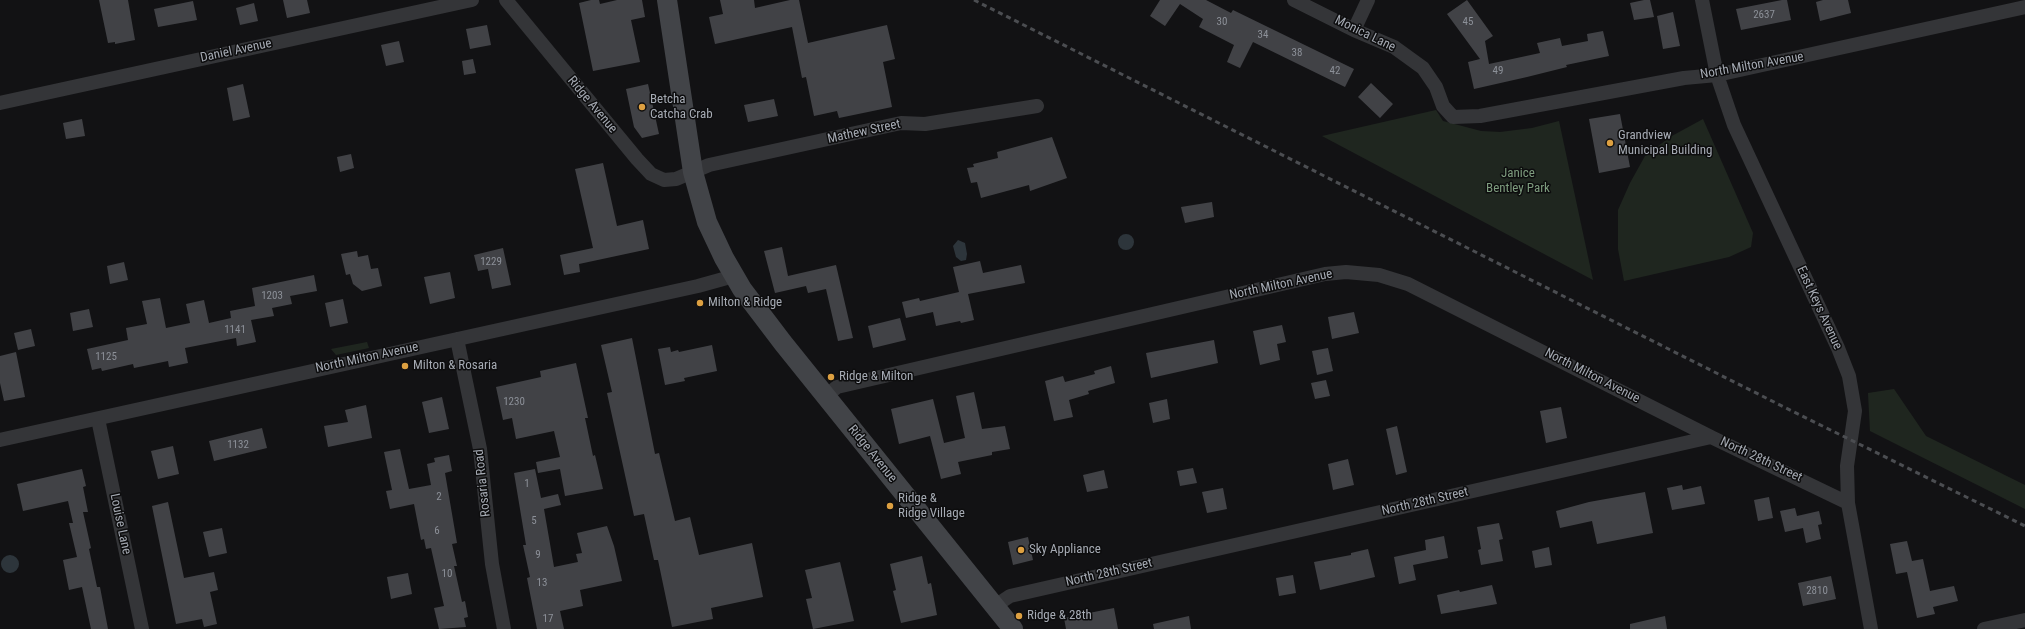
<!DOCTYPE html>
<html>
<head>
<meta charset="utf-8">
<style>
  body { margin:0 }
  canvas { display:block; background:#121214 }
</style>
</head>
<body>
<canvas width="2025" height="629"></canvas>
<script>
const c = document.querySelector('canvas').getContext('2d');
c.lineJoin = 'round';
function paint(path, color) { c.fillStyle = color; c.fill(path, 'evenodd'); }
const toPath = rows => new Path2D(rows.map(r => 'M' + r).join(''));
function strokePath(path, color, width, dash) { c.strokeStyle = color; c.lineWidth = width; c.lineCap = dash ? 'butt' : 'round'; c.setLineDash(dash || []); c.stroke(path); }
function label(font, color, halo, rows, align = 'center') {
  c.font = font + ' "Roboto Condensed",sans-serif'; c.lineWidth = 3; c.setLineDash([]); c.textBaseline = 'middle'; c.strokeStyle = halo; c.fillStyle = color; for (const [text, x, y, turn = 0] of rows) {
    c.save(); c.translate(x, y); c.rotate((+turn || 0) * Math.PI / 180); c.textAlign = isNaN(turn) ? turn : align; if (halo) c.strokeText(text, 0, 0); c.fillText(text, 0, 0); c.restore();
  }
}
paint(toPath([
  [1436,110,1443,121,1481,131,1500,132,1532,128,1559,121,1593,280,1322,136],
  [1703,119,1753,233,1751,247,1729,257,1624,281,1618,249,1618,210,1630,183,1645,156,1670,137],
  [367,342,369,348,336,355,331,349],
  [1894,389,1926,436,2025,485,2025,509,1870,431,1868,393]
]), '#1f261f');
paint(toPath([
  '1118 242a8 8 0 1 1 16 0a8 8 0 1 1-16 0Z',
  [958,240,965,243,967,254,966,260,961,261,956,257,953,246],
  '1 564a9 9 0 1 1 18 0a9 9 0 1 1-18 0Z'
]), '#2d353b');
paint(toPath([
  [99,0,128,0,135,40,115,44,115,42,108,43],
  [283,0,307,0,310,13,287,18],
  [591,0,599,0,600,4,617,0,642,0,645,17,631,20,640,62,593,71,579,3],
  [720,0,754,0,755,8,790,0,799,0,808,43,887,25,895,59,883,62,892,107,839,118,837,111,814,116,806,77,802,78,792,27,715,44,709,17,723,14],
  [1160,0,1206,0,1231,13,1233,10,1354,69,1345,87,1253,42,1240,68,1227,62,1234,45,1199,27,1203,19,1180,4,1165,26,1150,16],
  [1467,0,1493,36,1485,41,1489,64,1540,53,1537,43,1560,38,1562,46,1588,41,1587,34,1603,31,1609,56,1566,65,1567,67,1527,77,1474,89,1468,62,1480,59,1447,14],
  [1644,0,1650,0,1654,17,1634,20,1630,3],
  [1782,0,1787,0,1791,20,1741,30,1736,9],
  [1823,0,1848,0,1851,13,1820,21,1816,2],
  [193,1,197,20,158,27,154,9],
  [254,3,258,21,240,25,236,8],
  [1673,12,1680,46,1663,49,1657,16],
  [487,25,491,45,470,49,466,29],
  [399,41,404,62,386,66,381,45],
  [473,59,476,73,464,75,462,61],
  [1371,83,1393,104,1380,118,1358,97],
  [243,84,250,117,233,121,227,88],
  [648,84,659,134,642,138,634,127,626,89],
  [774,99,778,116,748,122,744,105],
  [1620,114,1630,167,1599,173,1589,119],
  [82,119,85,136,66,139,63,123],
  [1052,137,1067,178,1030,191,1029,185,981,198,977,182,971,183,967,168,974,167,973,164,998,158,997,152],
  [351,154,354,168,340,172,337,157],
  [603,163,617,226,643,220,649,249,579,264,580,272,564,275,560,255,593,248,575,169],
  [1212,202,1214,217,1185,223,1181,207],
  [782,247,788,276,836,265,853,338,838,341,826,289,808,293,806,286,775,293,764,251],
  [503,248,511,285,492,289,488,269,478,271,474,255],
  [357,251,358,257,368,255,371,269,378,268,382,286,362,291,353,284,350,274,346,275,341,254],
  [980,261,983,273,1021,265,1025,283,968,294,974,320,961,323,960,321,936,326,933,312,906,318,902,302,919,298,920,301,959,292,953,267],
  [124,262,128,280,110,284,107,266],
  [450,272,455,298,430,304,424,277],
  [314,275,317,291,290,296,292,304,272,308,274,316,251,320,256,342,237,346,236,338,185,348,188,363,169,367,168,361,134,368,133,364,102,371,101,368,92,370,87,349,128,340,126,328,147,324,142,301,160,298,166,328,190,323,186,304,204,300,209,323,231,318,230,311,255,306,252,288],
  [343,299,348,323,330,327,325,303],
  [89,309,93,327,73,331,70,313],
  [1354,312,1359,333,1332,339,1328,317],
  [900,318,906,340,873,348,868,326],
  [1282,325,1286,342,1277,344,1280,360,1260,365,1253,331],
  [31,329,35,346,18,350,14,333],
  [632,338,655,454,659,453,675,521,690,517,699,555,752,543,763,597,711,608,713,619,672,627,658,560,654,560,644,514,634,516,607,393,612,392,601,345],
  [1214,340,1218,363,1151,378,1146,353],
  [712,345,717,371,684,378,685,381,665,385,658,349,670,347,671,352,678,350,679,352],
  [1328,348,1333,371,1317,375,1312,351],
  [16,352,25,397,4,401,0,383,0,356],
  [576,363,588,418,585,418,593,456,595,455,603,489,565,496,560,469,538,473,536,462,560,457,554,431,516,439,512,418,503,420,496,387,541,377,540,371],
  [1111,366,1115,383,1088,391,1089,394,1069,400,1073,417,1054,421,1045,381,1063,376,1065,382,1095,374,1094,371],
  [1326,380,1330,396,1315,399,1311,383],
  [974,392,982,429,1005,426,1010,449,992,452,992,455,958,462,961,474,941,479,930,436,899,444,891,409,933,399,944,443,965,438,956,396],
  [442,397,449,429,429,433,422,402],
  [1167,399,1170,419,1153,423,1149,403],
  [366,405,372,438,328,447,324,426,348,422,345,410],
  [1561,407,1567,438,1546,443,1540,411],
  [1397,426,1407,472,1396,475,1386,429],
  [262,428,267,448,214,461,209,441],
  [173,446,179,474,158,479,151,451],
  [400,449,409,489,431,485,427,464,435,462,434,458,449,455,452,471,445,473,457,543,452,544,457,566,454,566,462,602,465,601,468,617,464,618,466,627,439,629,434,608,444,606,431,548,426,549,424,539,421,540,414,504,390,509,386,491,392,490,384,452],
  [1348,459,1354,485,1333,490,1328,464],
  [1193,468,1197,483,1180,486,1177,471],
  [82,469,86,486,83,487,88,512,83,512,91,548,89,549,97,587,100,587,108,629,91,629,82,587,69,590,63,560,77,557,69,523,73,523,68,501,23,511,17,484],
  [535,469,541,498,558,494,561,505,544,509,554,567,578,562,576,554,582,553,577,533,607,526,614,546,622,581,580,590,583,606,560,611,564,629,537,629,527,578,530,577,523,545,526,545,514,473],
  [1104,470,1108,488,1087,492,1083,475],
  [1682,485,1683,490,1701,486,1705,504,1672,510,1667,488],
  [1223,488,1227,509,1207,513,1202,492],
  [1645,492,1653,533,1597,544,1592,521,1560,528,1556,511,1589,502],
  [1769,497,1773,518,1758,521,1754,500],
  [168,502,184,578,214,572,218,590,210,592,217,624,204,627,202,619,176,624,152,506],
  [1795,508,1797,516,1819,511,1822,524,1818,525,1821,539,1806,543,1803,528,1785,532,1780,511],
  [1499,523,1503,539,1499,540,1503,561,1481,565,1478,550,1481,549,1477,527],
  [222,528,227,553,209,557,203,532],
  [1444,536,1448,558,1413,565,1416,580,1399,584,1394,557,1426,550,1425,540],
  [1028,537,1033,560,1013,565,1008,542],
  [1907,541,1912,561,1923,559,1930,591,1954,586,1958,601,1933,607,1935,614,1917,618,1907,572,1896,574,1890,544],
  [1549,547,1552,565,1535,568,1532,551],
  [1368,549,1375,577,1320,590,1314,562,1351,555,1351,553],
  [922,556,928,584,931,583,937,615,901,623,893,591,896,590,890,564],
  [840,562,854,621,813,629,806,599,812,598,805,570],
  [408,573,412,594,391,599,387,577],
  [1293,575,1296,593,1279,596,1276,578],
  [1831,576,1836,599,1803,606,1798,583],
  [1492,585,1497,604,1441,614,1437,595,1459,590,1460,592],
  [1114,608,1118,629,1066,629,1064,618],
  [1189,616,1191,629,1154,629,1153,624],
  [1665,616,1667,629,1630,629,1630,624]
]), '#414246');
strokePath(toPath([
  [506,0,637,159,651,174,664,180,676,179,709,165,901,123,925,124,1037,106],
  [1294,0,1354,30,1394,47,1423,68,1436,87,1443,106,1453,117,1480,116,1684,78,1717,75,2025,7],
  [1702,0,1717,75,1734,125,1838,348,1849,376,1855,411,1847,466,1848,503,1871,629],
  [1354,30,1368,0],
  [0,103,472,0],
  [457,339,480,449,492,564,504,629],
  [826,396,837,387,1325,274,1346,272,1379,275,1408,284,1711,437],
  [98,419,142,629],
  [0,440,698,286,734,276],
  [995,606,1010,596,1711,437,1848,503],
  [1984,629,2025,620]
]), '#343538', 14);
strokePath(toPath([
  [667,0,693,172,707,222,724,258,742,289,783,343,1013,629]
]), '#424448', 20);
strokePath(toPath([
  [974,0,1786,408,2025,526]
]), '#4b4d51', 3, [5, 4]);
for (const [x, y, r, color] of [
  [642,107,4,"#dda041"],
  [1610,143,4,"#dda041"],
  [700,303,4,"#dda041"],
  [405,366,4,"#dda041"],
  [831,377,4,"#dda041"],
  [890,506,4,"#dda041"],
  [1021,550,4,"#dda041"],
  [1019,616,4,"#dda041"]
]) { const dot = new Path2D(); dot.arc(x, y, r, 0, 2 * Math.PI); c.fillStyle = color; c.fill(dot); strokePath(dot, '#0d0d0e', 1.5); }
label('11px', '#8c9098', null, [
  ["2637",1764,15],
  ["30",1222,22],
  ["45",1468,22],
  ["34",1263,35],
  ["38",1297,53],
  ["42",1335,71],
  ["49",1498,71],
  ["1229",491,262],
  ["1203",272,296],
  ["1141",235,330],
  ["1125",106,357],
  ["1230",514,402],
  ["1132",238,445],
  ["1",527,484],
  ["2",439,497],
  ["5",534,521],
  ["6",437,531],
  ["9",538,555],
  ["10",447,574],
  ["13",542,583],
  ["2810",1817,591],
  ["17",548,619]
]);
label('13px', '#a5aab3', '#0d0d0e', [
  ["Monica Lane",1365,34,26],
  ["Daniel Avenue",236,51,-12],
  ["North Milton Avenue",1752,66,-10],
  ["Ridge Avenue",592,105,50],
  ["Mathew Street",864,132,-12],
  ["North Milton Avenue",1281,285,-12],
  ["East Keys Avenue",1819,308,65],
  ["North Milton Avenue",367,358,-12],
  ["North Milton Avenue",1592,376,27],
  ["Ridge Avenue",872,454,51],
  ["North 28th Street",1761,460,25],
  ["Rosaria Road",483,483,-96],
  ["North 28th Street",1425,502,-13],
  ["Louise Lane",120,524,78],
  ["North 28th Street",1109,573,-13]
]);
label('13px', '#a5aab3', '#0d0d0e', [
  ["Betcha",650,100],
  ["Catcha Crab",650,115],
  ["Grandview",1618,136],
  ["Municipal Building",1618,151],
  ["Milton & Ridge",708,303],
  ["Milton & Rosaria",413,366],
  ["Ridge & Milton",839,377],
  ["Ridge &",898,499],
  ["Ridge Village",898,514],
  ["Sky Appliance",1029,550],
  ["Ridge & 28th",1027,616]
], 'left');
label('13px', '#7e9c7e', '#0d0d0e', [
  ["Janice",1518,174],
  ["Bentley Park",1518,189]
]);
</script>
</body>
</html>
